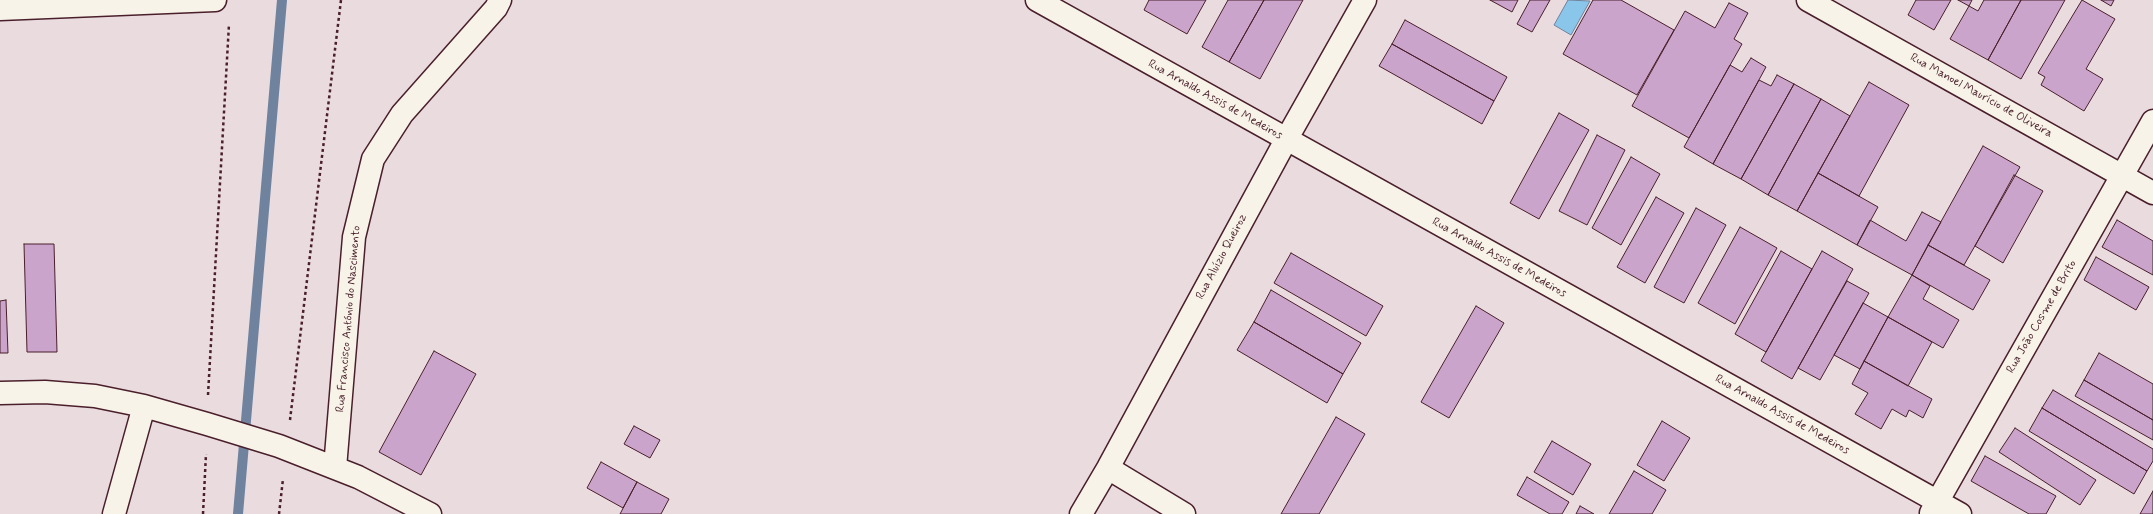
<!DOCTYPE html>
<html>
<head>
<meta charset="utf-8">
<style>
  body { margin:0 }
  canvas { display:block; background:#eadbdf }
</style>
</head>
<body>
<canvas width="2153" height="514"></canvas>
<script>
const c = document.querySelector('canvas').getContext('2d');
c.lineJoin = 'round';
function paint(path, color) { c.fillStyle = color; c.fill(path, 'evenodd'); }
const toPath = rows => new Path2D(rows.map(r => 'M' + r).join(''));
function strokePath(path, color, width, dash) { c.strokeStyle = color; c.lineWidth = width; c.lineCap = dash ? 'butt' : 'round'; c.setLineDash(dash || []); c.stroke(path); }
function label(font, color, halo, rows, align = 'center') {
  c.font = font + ' Mynerve,sans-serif'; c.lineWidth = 3.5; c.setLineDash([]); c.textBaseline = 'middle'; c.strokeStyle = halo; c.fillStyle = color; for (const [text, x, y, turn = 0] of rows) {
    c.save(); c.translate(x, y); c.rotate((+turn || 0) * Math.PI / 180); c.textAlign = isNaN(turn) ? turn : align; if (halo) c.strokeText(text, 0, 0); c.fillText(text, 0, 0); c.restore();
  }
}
const water = toPath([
  [1568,0,1590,1,1571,35,1554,25,1568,0]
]);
paint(water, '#8ac6ea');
strokePath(water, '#70839e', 1);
strokePath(toPath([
  [238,514,282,0]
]), '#70839e', 10);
const building = toPath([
  [1149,0,1206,0,1187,34,1144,10,1149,0],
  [1228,0,1264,0,1229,62,1202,47,1228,0],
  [1264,0,1303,0,1260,79,1229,62,1264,0],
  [1490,0,1518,0,1512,12,1490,0],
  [1530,0,1550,0,1532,32,1517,24,1530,0],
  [1593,0,1621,0,1674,30,1637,95,1563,54,1593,0],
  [1916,0,1951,0,1934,30,1908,15,1916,0],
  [1958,0,1972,0,1969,6,1958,0],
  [1984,0,2021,0,1988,60,1950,39,1969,6,1978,11,1984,0],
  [2021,0,2065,0,2021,79,1988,60,2021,0],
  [2082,0,2115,19,2086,69,2103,79,2084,111,2041,85,2045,77,2038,73,2082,0],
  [2101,0,2114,0,2111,6,2101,0],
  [1729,3,1748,13,1734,39,1742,44,1689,138,1632,106,1685,11,1715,28,1729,3],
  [1405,20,1507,77,1494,101,1392,44,1405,20],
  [1392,44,1494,101,1482,124,1379,66,1392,44],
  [1751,58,1766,67,1713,164,1684,147,1730,65,1742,72,1751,58],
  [1777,75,1794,84,1741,179,1713,164,1759,80,1771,86,1777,75],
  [1869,82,1909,105,1859,196,1818,173,1869,82],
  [1794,84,1821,99,1768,195,1741,179,1794,84],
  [1821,99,1850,116,1797,211,1768,195,1821,99],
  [1559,113,1589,130,1539,219,1510,203,1559,113],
  [1597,135,1625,150,1587,225,1559,211,1597,135],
  [1983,146,2020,167,1964,265,1928,245,1983,146],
  [1631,157,1660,174,1621,245,1592,228,1631,157],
  [1818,173,1878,207,1857,245,1797,211,1818,173],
  [2014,175,2043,191,2003,263,1975,246,2014,175],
  [1656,197,1684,213,1645,283,1617,267,1656,197],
  [1696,208,1726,225,1684,303,1654,287,1696,208],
  [1922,212,1941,222,1912,275,1857,245,1870,220,1906,241,1922,212],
  [2117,220,2153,241,2153,275,2102,247,2117,220],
  [1740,227,1777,248,1735,324,1698,303,1740,227],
  [24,244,54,244,57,352,27,352,24,244],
  [1928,245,1990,280,1973,310,1912,275,1928,245],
  [1781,251,1812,269,1766,352,1735,334,1781,251],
  [1822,251,1853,269,1792,379,1761,361,1822,251],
  [1291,253,1383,306,1366,336,1274,283,1291,253],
  [2096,257,2149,287,2136,310,2084,280,2096,257],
  [1912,275,1930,286,1923,299,1959,320,1943,348,1888,317,1912,275],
  [1847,281,1869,293,1820,380,1798,368,1847,281],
  [1271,290,1361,343,1343,374,1254,322,1271,290],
  [6,300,8,353,0,353,0,301,6,300],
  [1863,303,1888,317,1860,369,1834,355,1863,303],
  [1476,306,1504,323,1449,418,1421,402,1476,306],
  [1888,317,1932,342,1908,386,1864,361,1888,317],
  [1254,322,1343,374,1327,403,1237,350,1254,322],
  [434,351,476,374,421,475,379,452,434,351],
  [2099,353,2153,384,2153,420,2084,380,2099,353],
  [1864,361,1932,399,1923,418,1909,410,1906,417,1892,409,1881,429,1855,414,1868,393,1852,384,1864,361],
  [2084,380,2153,420,2153,440,2075,396,2084,380],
  [2053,390,2153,449,2153,461,2147,471,2042,408,2053,390],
  [2042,408,2147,471,2134,494,2029,431,2042,408],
  [1336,417,1365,434,1319,514,1281,514,1336,417],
  [1662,421,1690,438,1664,481,1637,465,1662,421],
  [634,426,660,440,650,458,624,444,634,426],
  [2015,428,2096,480,2080,505,1999,452,2015,428],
  [1552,441,1591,464,1573,495,1534,472,1552,441],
  [1985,456,2056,496,2046,514,2029,514,1971,481,1985,456],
  [601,462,637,482,623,508,587,488,601,462],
  [1634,471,1666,490,1652,514,1609,514,1634,471],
  [1527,477,1569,502,1562,514,1550,514,1517,495,1527,477],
  [637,482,669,499,661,514,620,514,637,482],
  [2153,491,2153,514,2140,514,2153,491],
  [1580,506,1594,514,1576,514,1580,506]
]);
paint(building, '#caa4cb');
strokePath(building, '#4a1f2b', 1);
const minor = toPath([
  [1037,0,1960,514],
  [1808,0,2153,193],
  [0,9,215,0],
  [0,393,45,392,95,396,144,406,207,424,279,446,358,477,430,514],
  [335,468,354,237,373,159,402,114,496,8,500,0],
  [1108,468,1184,514],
  [1931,513,2153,121],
  [114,514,144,406],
  [1081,514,1108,468,1286,140,1365,0]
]);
strokePath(minor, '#4a1f2b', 25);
strokePath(toPath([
  [208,395,229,24],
  [290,420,341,0],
  [203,514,206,454],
  [279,514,283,479]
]), '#4a1f2b', 2.5, [3, 3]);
strokePath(minor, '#f7f3e8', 22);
label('12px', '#4a1f2b', '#f7f3e8', [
  ["Rua Manoel Maurício de Oliveira",1981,96,29],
  ["Rua Arnaldo Assis de Medeiros",1215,100,29],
  ["Rua Aluízio Queiroz",1222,257,-62],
  ["Rua Arnaldo Assis de Medeiros",1499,258,29],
  ["Rua João Cosme de Brito",2042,317,-60],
  ["Rua Francisco António do Nascimento",349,319,-85],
  ["Rua Arnaldo Assis de Medeiros",1782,415,29]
]);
</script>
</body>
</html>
